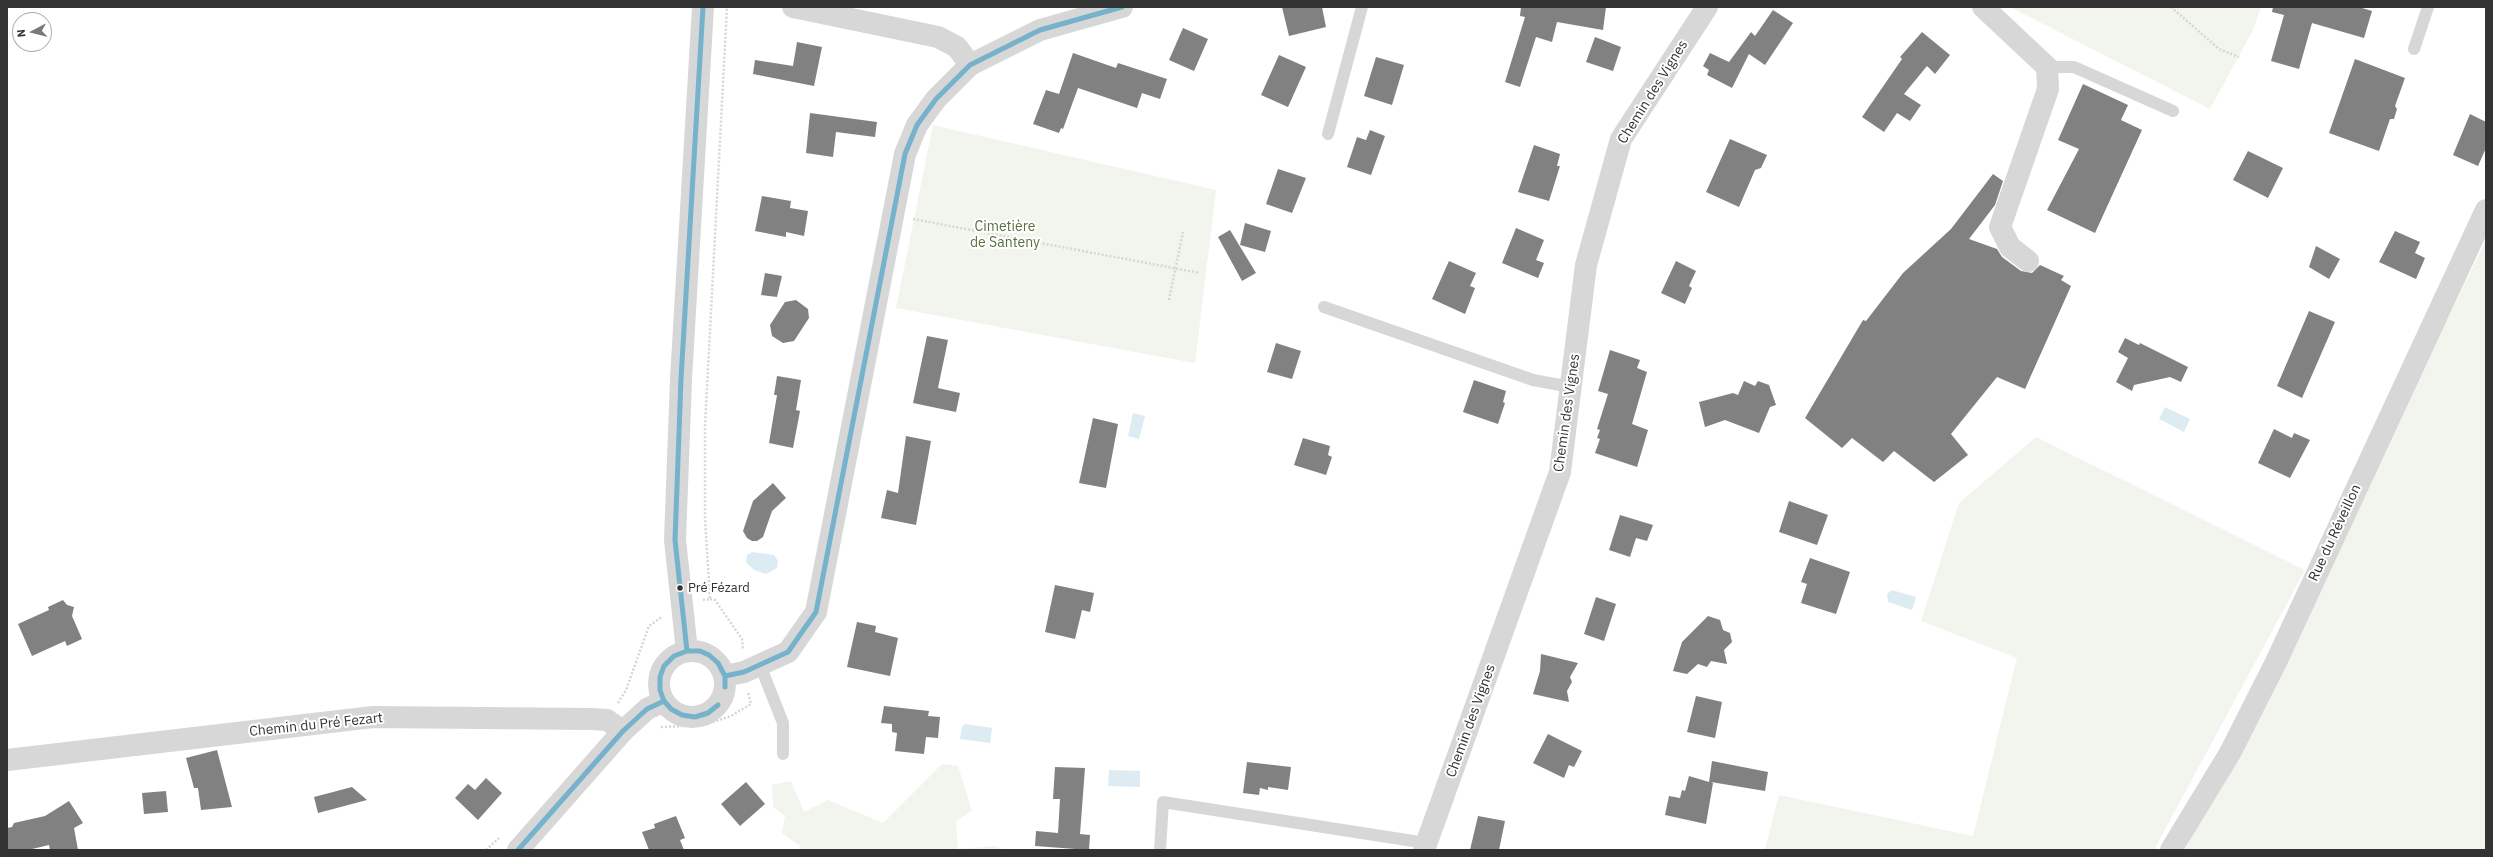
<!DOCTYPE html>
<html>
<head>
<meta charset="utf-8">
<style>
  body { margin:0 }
  #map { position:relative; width:2493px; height:857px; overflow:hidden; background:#fff; font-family:"IBM Plex Sans",sans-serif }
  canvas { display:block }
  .frame { position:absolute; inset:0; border:8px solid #333; pointer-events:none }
  .north { position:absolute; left:12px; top:12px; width:40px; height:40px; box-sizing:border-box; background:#fff; border:1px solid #adadad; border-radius:50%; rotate:263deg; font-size:11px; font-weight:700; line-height:16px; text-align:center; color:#333 }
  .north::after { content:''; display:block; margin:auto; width:14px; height:18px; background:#7a7a7a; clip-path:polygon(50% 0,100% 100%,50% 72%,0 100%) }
</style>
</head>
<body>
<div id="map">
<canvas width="2493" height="857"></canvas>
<div class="frame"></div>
<div class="north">N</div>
</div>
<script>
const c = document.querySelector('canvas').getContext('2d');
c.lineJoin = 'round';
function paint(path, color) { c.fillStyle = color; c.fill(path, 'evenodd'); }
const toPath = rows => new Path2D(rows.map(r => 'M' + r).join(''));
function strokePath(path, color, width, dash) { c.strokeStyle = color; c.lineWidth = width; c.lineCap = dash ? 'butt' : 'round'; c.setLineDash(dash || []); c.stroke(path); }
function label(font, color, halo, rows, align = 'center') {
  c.font = font + ' "IBM Plex Sans",sans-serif'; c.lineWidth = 4; c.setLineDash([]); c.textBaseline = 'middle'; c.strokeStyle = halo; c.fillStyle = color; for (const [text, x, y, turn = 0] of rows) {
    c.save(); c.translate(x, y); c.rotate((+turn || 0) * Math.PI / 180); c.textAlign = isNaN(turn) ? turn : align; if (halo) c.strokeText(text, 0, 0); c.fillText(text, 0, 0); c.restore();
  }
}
paint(toPath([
  [2010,7,2261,7,2253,30,2210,109],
  [933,125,1216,190,1195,363,896,308],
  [2486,240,2486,850,2185,850,2264,699],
  [2036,437,2305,570,2154,850,1765,850,1779,795,1973,836,2017,658,1921,621,1959,503],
  [942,764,958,766,972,811,956,821,958,849,995,846,1005,850,799,850,800,846,782,833,785,816,773,807,772,785,791,781,804,812,828,800,883,823]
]), '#f1f5ed');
paint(toPath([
  [2165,407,2190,419,2184,432,2159,419],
  [1133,413,1145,416,1139,439,1128,436],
  [752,552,774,555,778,561,777,568,766,574,754,570,746,562,747,555],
  [1892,590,1916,597,1912,610,1888,602,1887,594],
  [965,724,992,728,990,743,960,739,962,727],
  [1109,770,1140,771,1140,787,1108,786]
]), '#ddebf3');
paint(toPath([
  [1282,7,1322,7,1326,27,1289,36],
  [1521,7,1606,7,1603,30,1557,22,1552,42,1536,37,1520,87,1505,82,1525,17,1520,16],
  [2273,7,2359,7,2372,11,2364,38,2312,23,2299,69,2271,61,2284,15,2272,12],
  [1773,10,1793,23,1765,65,1749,54,1732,88,1707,75,1709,70,1703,66,1710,53,1729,62,1751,32,1755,36],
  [1183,28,1208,39,1194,71,1169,60],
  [1922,32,1950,55,1935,74,1927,66,1904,94,1921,105,1910,121,1897,113,1884,132,1862,117,1902,59,1900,57],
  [1595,37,1621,47,1613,71,1586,62],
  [797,42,822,47,814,86,753,74,755,60,793,66],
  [1073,53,1116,68,1118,63,1167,79,1160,99,1142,93,1137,108,1078,88,1063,129,1061,128,1059,133,1033,124,1046,90,1059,94],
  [1279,55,1306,67,1288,107,1261,95],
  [1376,57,1404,65,1392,105,1364,96],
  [2355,59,2405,78,2395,106,2397,109,2394,119,2390,119,2379,151,2329,133],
  [2083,84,2128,105,2121,120,2142,130,2095,233,2047,210,2079,149,2058,140],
  [810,113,877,122,875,137,836,132,833,157,806,153],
  [2470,114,2486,122,2486,148,2478,166,2453,155],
  [1370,130,1385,136,1371,175,1347,167,1357,137,1366,140],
  [1730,139,1767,155,1761,168,1755,170,1739,207,1706,192],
  [1534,145,1560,154,1557,166,1560,166,1549,201,1518,192],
  [2248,151,2283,168,2268,198,2233,180],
  [1278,169,1306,178,1292,213,1266,204],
  [1993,174,2003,181,1995,205,1969,239,1997,249,2002,257,2021,271,2032,273,2040,265,2064,276,2061,280,2071,286,2025,389,1997,377,1951,434,1968,455,1934,482,1894,451,1883,462,1852,438,1842,448,1805,418,1863,320,1866,321,1903,273,1951,229],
  [762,196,791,201,790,208,808,211,804,236,786,232,786,237,755,231],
  [1245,223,1271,231,1265,252,1240,245],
  [1516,228,1544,240,1536,260,1544,263,1538,278,1502,263],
  [1230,230,1256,273,1242,281,1218,237],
  [2395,231,2420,242,2415,253,2425,258,2416,279,2379,262],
  [2316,246,2340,259,2329,279,2309,267],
  [1449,261,1476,273,1470,286,1475,288,1465,314,1432,299],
  [1676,261,1696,271,1689,286,1692,288,1685,304,1661,293],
  [765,273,782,276,777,297,761,295],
  [796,300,808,309,809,318,794,341,783,343,772,336,770,325,785,302],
  [2309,311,2335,322,2302,398,2277,386],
  [927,336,948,340,938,388,960,393,956,412,913,403],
  [2125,338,2139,345,2140,343,2188,367,2181,382,2170,377,2134,385,2132,391,2116,382,2128,358,2118,352],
  [1276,343,1301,351,1292,379,1267,372],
  [1610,350,1640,360,1637,368,1647,372,1632,424,1648,430,1637,467,1595,453,1600,439,1597,438,1600,430,1597,429,1608,394,1598,391],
  [777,376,801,380,796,410,800,411,793,448,769,443,777,395,774,395],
  [1474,380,1506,391,1503,402,1505,403,1498,424,1463,412],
  [1744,381,1755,386,1758,381,1769,385,1776,405,1770,407,1759,433,1725,420,1705,427,1699,402,1733,393,1738,395],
  [1093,418,1118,424,1106,488,1079,483],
  [2274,429,2292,438,2294,433,2310,440,2290,478,2258,463],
  [906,436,931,441,916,525,881,518,887,490,898,493],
  [1303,438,1330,446,1328,455,1332,457,1326,475,1294,465],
  [773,483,786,498,772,511,763,537,757,541,752,541,747,538,743,531,753,501],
  [1789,501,1828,515,1817,545,1779,532],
  [1620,515,1653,525,1647,541,1636,538,1630,557,1609,550],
  [1810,558,1850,572,1836,614,1801,603,1807,584,1801,582],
  [1055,585,1094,593,1090,612,1082,610,1075,639,1045,632],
  [1596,597,1616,604,1604,641,1584,634],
  [63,600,67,605,74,607,72,616,82,639,67,646,65,641,32,656,18,624,49,610,48,607],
  [1708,616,1720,620,1723,630,1730,633,1732,642,1724,650,1727,664,1711,661,1707,667,1698,664,1687,674,1673,671,1682,642],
  [857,622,876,626,875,632,898,638,890,676,847,667],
  [1541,654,1578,663,1570,677,1572,682,1567,691,1569,702,1533,694,1540,671],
  [1696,696,1722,702,1715,738,1687,732],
  [884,706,929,711,928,716,940,717,938,738,926,737,924,754,895,751,897,733,892,732,892,724,881,723],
  [1548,734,1582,751,1574,767,1569,765,1564,778,1533,763],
  [217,750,232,807,201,810,198,788,194,788,186,758],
  [1712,761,1768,772,1765,791,1711,782,1713,783,1706,824,1665,815,1669,796,1680,798,1682,790,1685,791,1689,776,1709,782],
  [1247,762,1291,767,1288,790,1268,787,1268,790,1260,788,1259,795,1243,793],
  [1055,767,1085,768,1080,834,1090,835,1089,850,1035,846,1036,831,1058,833,1060,799,1053,799],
  [486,778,502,793,478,820,455,798,468,784,475,790],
  [746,782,765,804,740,826,721,804],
  [352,787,367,800,318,813,314,797],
  [166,791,168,812,144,814,142,793],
  [69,801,83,823,74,828,78,850,50,850,49,845,28,850,7,850,7,828,12,827,14,823,45,816],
  [676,816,685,838,680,840,684,850,649,850,642,832,655,828,654,824],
  [1478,816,1505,821,1499,850,1470,850]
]), '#818181');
strokePath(toPath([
  [2171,7,2219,49,2239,57],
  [913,219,1200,273],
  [1169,300,1183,232],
  [710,599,715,600,742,639,743,649],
  [703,600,710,599,705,519,705,426,727,7],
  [618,703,626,690,649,626,662,617],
  [661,727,704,725,731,716,751,704,748,692],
  [486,850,499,838]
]), '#d6d6d6', 2.5, [2, 2]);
strokePath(toPath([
  [2414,49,2428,7],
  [2047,67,2074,67,2173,111],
  [1328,134,1362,7],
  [1324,307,1533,380,1571,387],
  [760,665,783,723,783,754],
  [1160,850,1163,802,1426,843]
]), '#d7d7d7', 12);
strokePath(toPath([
  [793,7,938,37,957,47,970,65],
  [1983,7,2047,67,2048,89,2000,227,2010,247,2028,261],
  [7,760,373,717,592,719,607,720,623,731],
  [1424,850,1560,472,1586,265,1621,139,1707,7],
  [2171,850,2230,753,2276,662,2486,210]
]), '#d7d7d7', 22);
strokePath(toPath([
  [687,651,675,540,681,379,703,7],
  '659 684a33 33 0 1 1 66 0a33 33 0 1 1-66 0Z',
  [725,676,744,672,788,652,816,612,905,154,917,125,936,99,970,65,1040,30,1122,7],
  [518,850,623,731,647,709,664,701]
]), '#d7d7d7', 22);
strokePath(toPath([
  [687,651,675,540,681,379,703,7],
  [709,655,718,663,725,676,725,687],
  [709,655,700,651,687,651,674,656,664,666,660,677,660,690,664,701,671,709,682,715,695,717,708,713,718,705],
  [725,676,744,672,788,652,816,612,905,154,917,125,936,99,970,65,1040,30,1122,7],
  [518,850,623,731,647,709,664,701]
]), '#76b2cb', 5);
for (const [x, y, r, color] of [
  [680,588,3.5,"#333"]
]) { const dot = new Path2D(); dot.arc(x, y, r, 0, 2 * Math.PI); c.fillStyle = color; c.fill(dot); strokePath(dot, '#fff', 1.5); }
label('13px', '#333', '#fff', [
  ["Pré Fézard",688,588]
], 'left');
label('14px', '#333', '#fff', [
  ["Chemin des Vignes",1653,92,-58],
  ["Chemin des Vignes",1567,413,-82],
  ["Rue du Réveillon",2335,533,-65],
  ["Chemin des Vignes",1471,721,-70],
  ["Chemin du Pré Fezart",316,725,-6]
]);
label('14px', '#56703f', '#fff', [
  ["Cimetière",1005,227],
  ["de Santeny",1005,243]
]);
</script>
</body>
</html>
